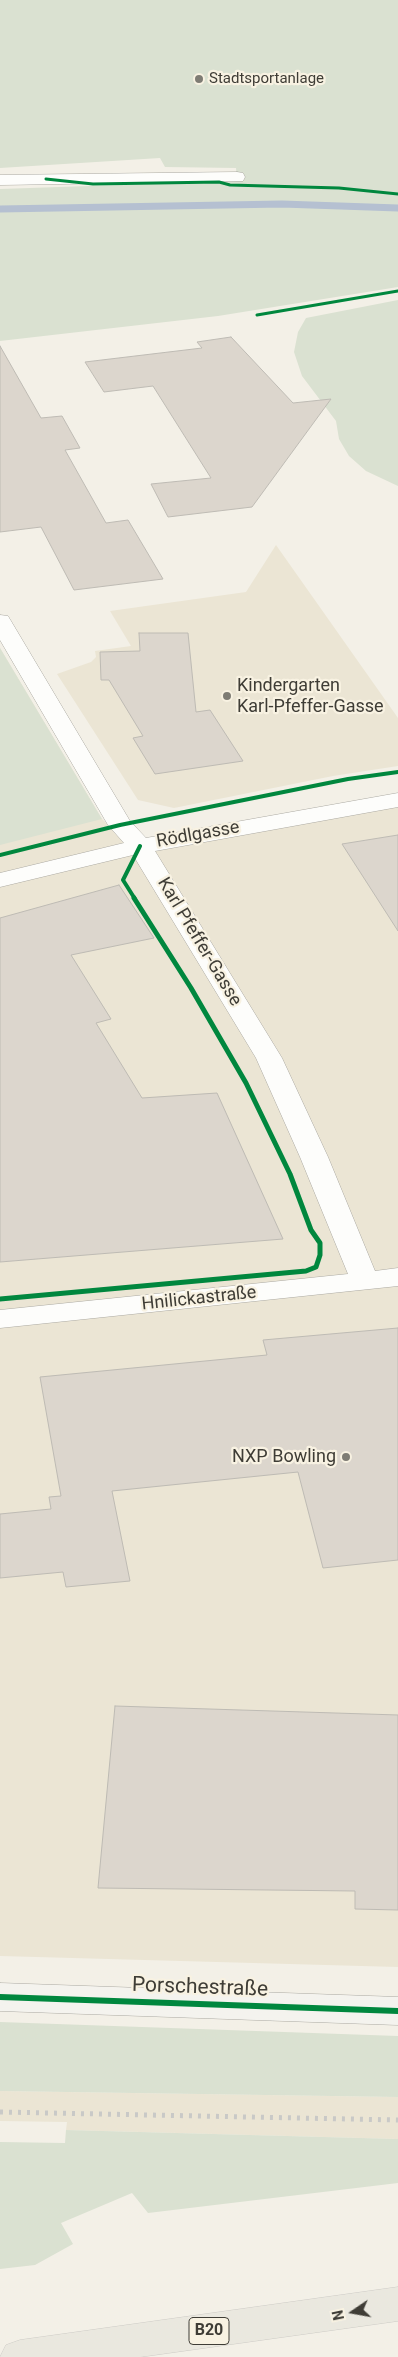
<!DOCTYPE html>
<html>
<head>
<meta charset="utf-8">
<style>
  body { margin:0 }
  #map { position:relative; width:398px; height:2357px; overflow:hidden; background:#f3f0e7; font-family:Roboto,sans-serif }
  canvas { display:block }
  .north { position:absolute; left:328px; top:2287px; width:50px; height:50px; -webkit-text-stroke:4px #f8f2e2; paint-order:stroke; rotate:258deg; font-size:14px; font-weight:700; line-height:20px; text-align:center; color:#3f3d36 }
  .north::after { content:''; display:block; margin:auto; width:18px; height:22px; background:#3f3d36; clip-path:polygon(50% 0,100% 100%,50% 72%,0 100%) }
</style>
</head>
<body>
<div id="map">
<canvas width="398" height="2357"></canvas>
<div class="north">N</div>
</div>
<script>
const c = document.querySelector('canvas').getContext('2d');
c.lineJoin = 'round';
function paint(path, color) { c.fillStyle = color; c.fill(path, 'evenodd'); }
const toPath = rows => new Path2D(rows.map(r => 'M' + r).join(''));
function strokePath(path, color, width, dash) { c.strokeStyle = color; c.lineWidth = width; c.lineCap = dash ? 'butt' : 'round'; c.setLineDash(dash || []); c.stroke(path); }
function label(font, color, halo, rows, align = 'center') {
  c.font = font + ' Roboto,sans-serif'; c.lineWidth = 4.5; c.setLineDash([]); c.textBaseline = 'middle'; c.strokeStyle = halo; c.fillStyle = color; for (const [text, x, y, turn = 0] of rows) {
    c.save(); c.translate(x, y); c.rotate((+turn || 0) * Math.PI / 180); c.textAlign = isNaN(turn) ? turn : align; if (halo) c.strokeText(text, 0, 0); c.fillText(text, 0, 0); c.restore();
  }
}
paint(toPath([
  [276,545,398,718,398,766,333,776,174,808,138,800,57,674,91,662,96,657,95,651,131,646,110,611,246,592],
  [0,648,102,819,135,850,398,804,398,1967,0,1956],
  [0,2091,398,2097,398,2139,66,2130,67,2122,0,2121]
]), '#ebe5d4');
paint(toPath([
  [0,0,398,0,398,287,218,316,0,341,0,189,237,181,236,168,165,167,160,158,0,168],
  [398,300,398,486,366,471,349,456,339,439,336,421,302,376,294,352,298,332,306,318],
  [0,648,102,819,0,845],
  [0,2022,398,2036,398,2097,0,2091],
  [66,2130,398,2139,398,2183,148,2213,132,2193,61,2223,73,2244,35,2265,0,2269,0,2142,65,2143]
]), '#dae1d1');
strokePath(toPath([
  [0,209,282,204,398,208]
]), '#b5c0d1', 7);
const building = toPath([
  [231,337,293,403,331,399,252,507,168,517,151,484,211,478,153,386,104,392,85,362,202,348,197,342,231,337],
  [0,346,41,418,62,416,80,448,65,450,106,523,128,520,163,579,74,590,41,527,0,532,0,346],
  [139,633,188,633,196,712,210,710,243,761,155,774,133,738,143,736,109,680,101,680,100,652,140,651,139,633],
  [398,835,398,931,342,844,398,835],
  [119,885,154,938,71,955,111,1019,96,1023,142,1098,217,1093,283,1239,0,1262,0,918,119,885],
  [398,1328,398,1560,323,1568,298,1472,112,1491,130,1581,66,1587,63,1572,0,1578,0,1514,51,1509,49,1497,61,1496,40,1377,267,1355,263,1340,398,1328],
  [115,1706,398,1715,398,1910,355,1909,355,1891,98,1888,115,1706]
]);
paint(building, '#dcd6cd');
strokePath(building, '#bebbb4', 1);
const street = toPath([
  [237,172,243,173,245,177,243,181,0,185,0,175,237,172],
  [0,615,8,616,11,621,130,821,146,838,398,793,398,807,155,851,282,1058,328,1157,375,1271,398,1268,398,1286,0,1328,0,1310,348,1274,300,1157,256,1058,133,855,0,887,0,873,124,843,108,825,0,640,0,615]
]);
const secondary = toPath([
  [0,1983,398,1997,398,2025,0,2011,0,1983]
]);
const primary = toPath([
  [398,2287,398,2321,140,2357,0,2357,6,2345,20,2340,398,2287]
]);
strokePath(street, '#acaaa3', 1);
strokePath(secondary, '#acaaa3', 1);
strokePath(primary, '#cdcbc6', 1);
paint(street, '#fdfdfb');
paint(secondary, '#f4f3ee');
paint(primary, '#eae8df');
strokePath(toPath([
  [0,2112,398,2120]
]), '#c9c9c7', 5, [3, 6]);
strokePath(toPath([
  [46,179,93,184,219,182,230,185,339,188,398,194],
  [257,315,398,291]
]), '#00873e', 3);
strokePath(toPath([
  [0,855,120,825,348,779,398,772],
  [135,899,123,880,140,846]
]), '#00873e', 4);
strokePath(toPath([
  [0,1299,306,1271,316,1267,320,1255,320,1243,311,1230,290,1174,246,1083,191,988,134,898]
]), '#00873e', 5);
strokePath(toPath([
  [0,1997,398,2011]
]), '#00873e', 6);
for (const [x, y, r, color] of [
  [199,79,5,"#7e7c74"],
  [227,696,5,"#7e7c74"],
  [346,1457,5,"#7e7c74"]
]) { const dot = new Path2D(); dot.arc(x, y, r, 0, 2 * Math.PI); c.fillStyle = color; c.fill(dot); strokePath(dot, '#f8f2e2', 2); }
label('15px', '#3f3d36', '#f8f2e2', [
  ["Stadtsportanlage",209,79]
], 'left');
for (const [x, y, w] of [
  [209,2331,40]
]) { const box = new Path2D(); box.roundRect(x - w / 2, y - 13.5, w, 27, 4); c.fillStyle = '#f8f2e2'; c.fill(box); strokePath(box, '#3f3d36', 1); }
label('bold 16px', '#3f3d36', null, [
  ["B20",209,2331]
]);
label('18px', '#3f3d36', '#f8f2e2', [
  ["Kindergarten",237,686],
  ["Karl-Pfeffer-Gasse",237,707],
  ["NXP Bowling",336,1457,"right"]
], 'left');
label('18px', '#3f3d36', '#f8f2e2', [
  ["Rödlgasse",198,835,-10],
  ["Karl Pfeffer-Gasse",199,942,59],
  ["Hnilickastraße",199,1299,-6]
]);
label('21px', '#3f3d36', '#f8f2e2', [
  ["Porschestraße",200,1988,2]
]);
</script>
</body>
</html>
